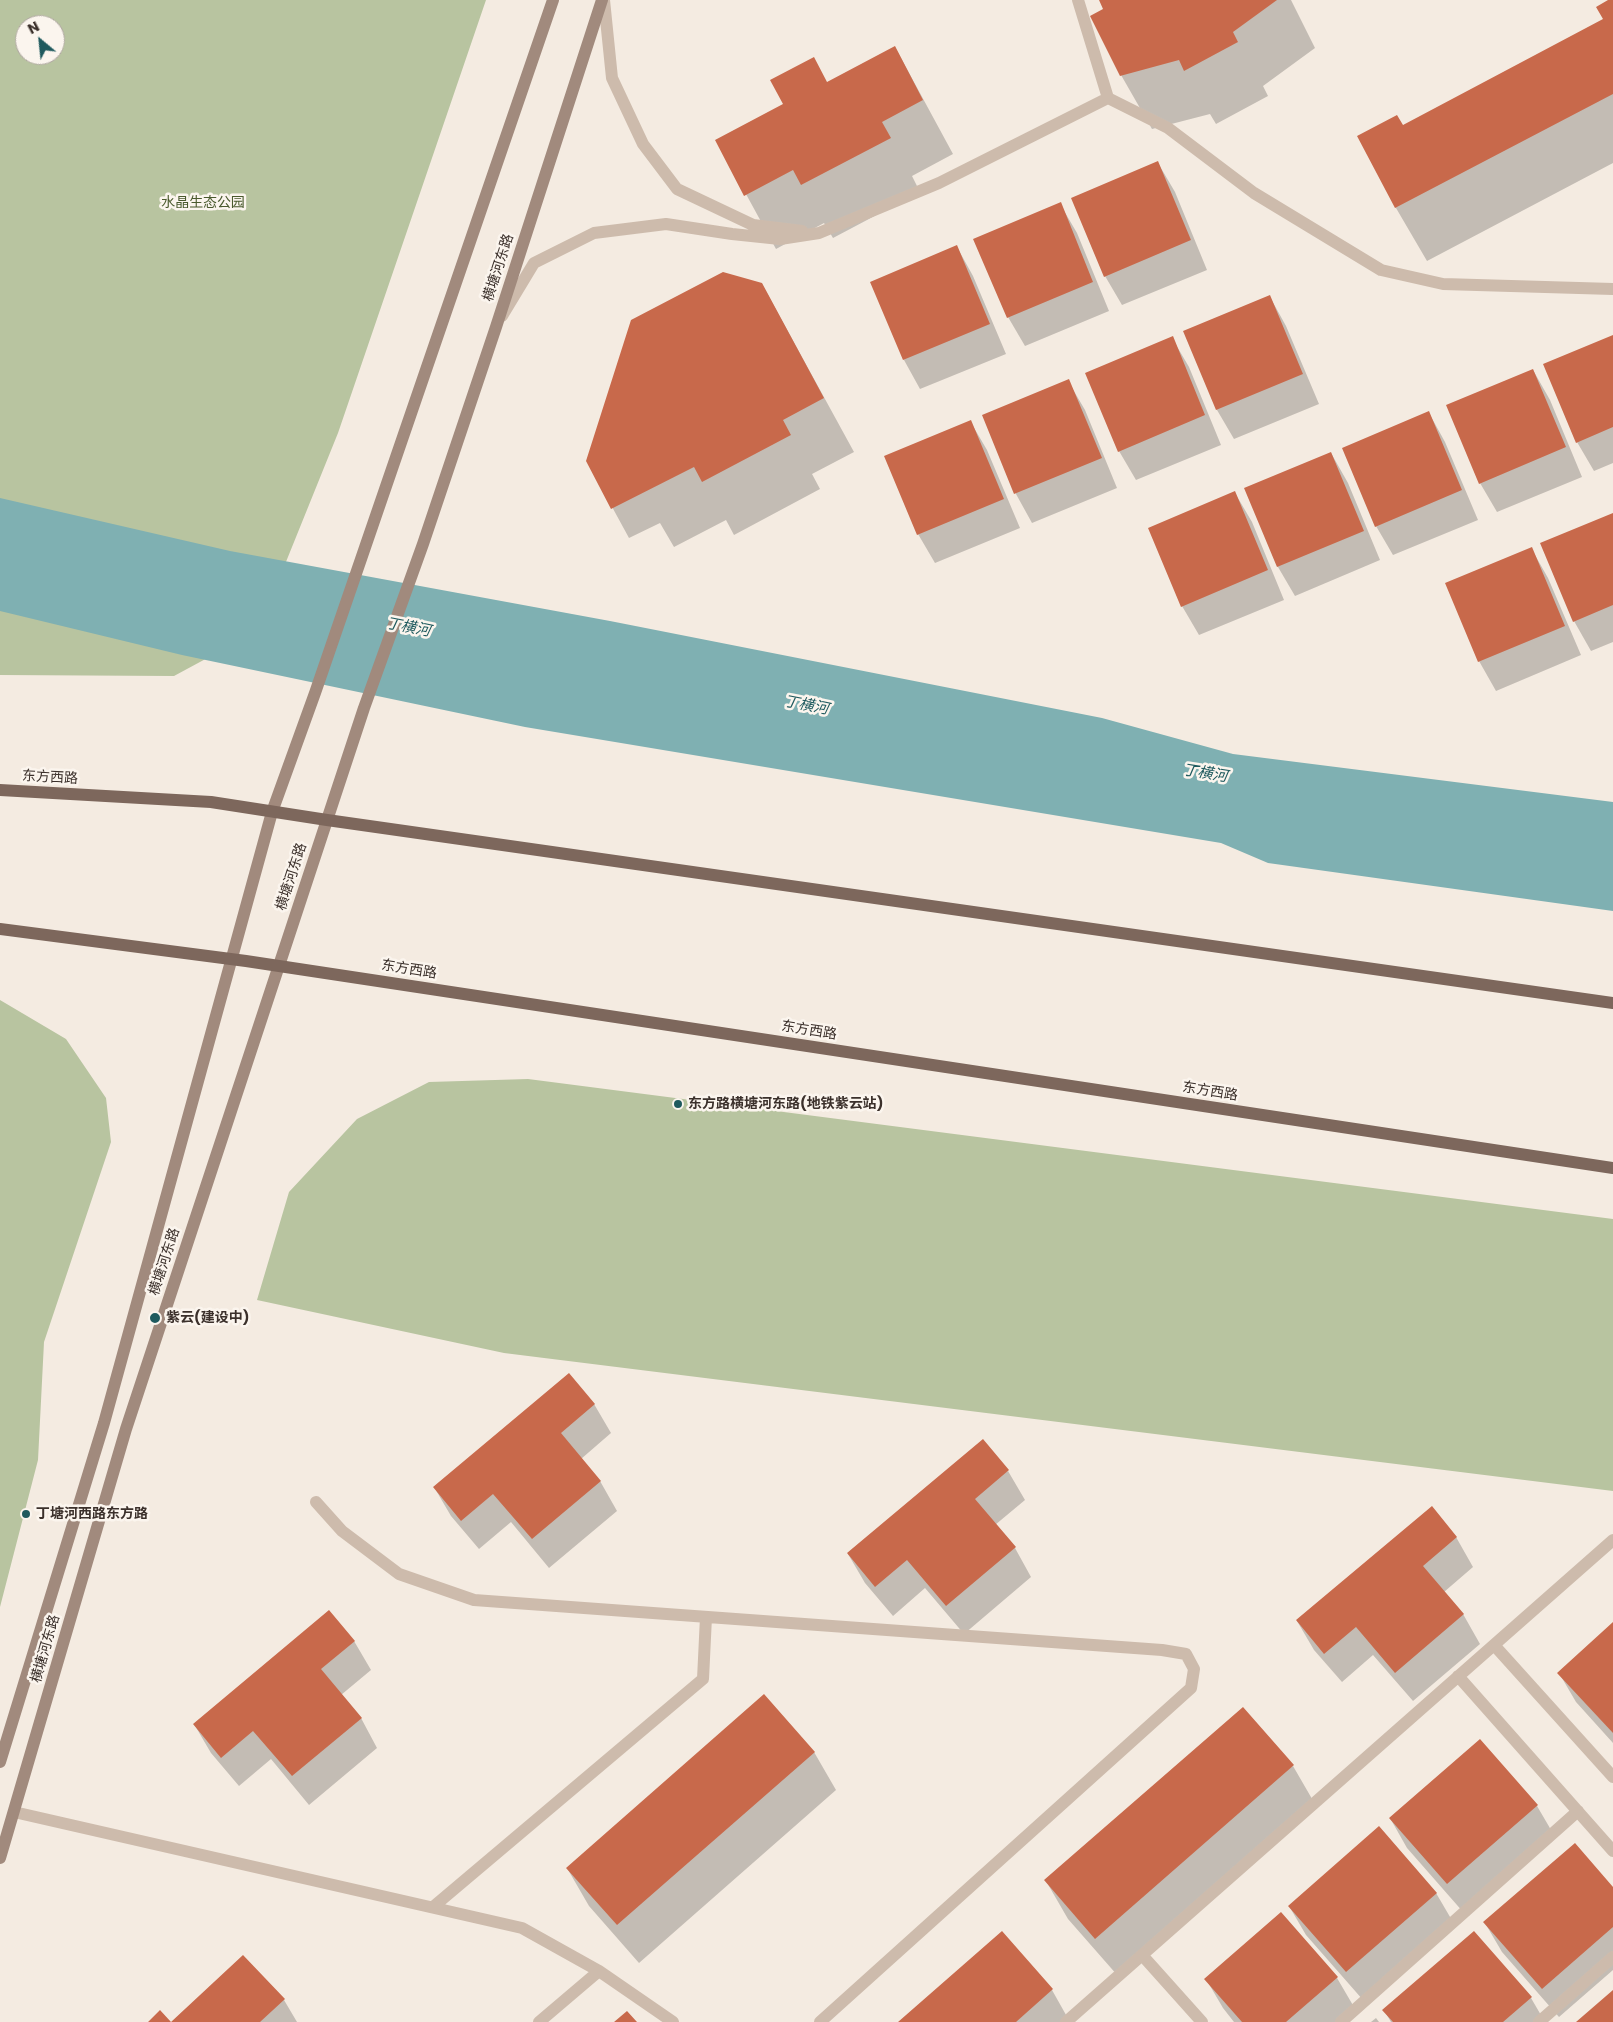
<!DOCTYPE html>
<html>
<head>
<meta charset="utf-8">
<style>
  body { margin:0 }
  #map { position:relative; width:1613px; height:2022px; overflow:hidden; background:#f4ebe1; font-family:Poppins,sans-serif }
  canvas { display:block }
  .north { position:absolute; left:15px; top:15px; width:50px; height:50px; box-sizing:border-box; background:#fbf5ee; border:1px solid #aea6a0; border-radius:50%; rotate:332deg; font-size:14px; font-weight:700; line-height:20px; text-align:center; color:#3b302b }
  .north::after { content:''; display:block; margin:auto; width:18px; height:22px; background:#1f5a5e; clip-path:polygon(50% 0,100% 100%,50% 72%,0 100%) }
</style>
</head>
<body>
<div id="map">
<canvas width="1613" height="2022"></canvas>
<div class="north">N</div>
</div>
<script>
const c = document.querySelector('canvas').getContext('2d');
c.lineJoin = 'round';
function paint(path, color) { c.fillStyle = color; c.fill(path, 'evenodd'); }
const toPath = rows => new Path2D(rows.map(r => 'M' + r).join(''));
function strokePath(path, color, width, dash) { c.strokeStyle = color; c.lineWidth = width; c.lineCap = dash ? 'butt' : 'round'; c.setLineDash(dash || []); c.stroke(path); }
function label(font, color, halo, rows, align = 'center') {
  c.font = font + ' Poppins,"Noto Sans SC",sans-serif'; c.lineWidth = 5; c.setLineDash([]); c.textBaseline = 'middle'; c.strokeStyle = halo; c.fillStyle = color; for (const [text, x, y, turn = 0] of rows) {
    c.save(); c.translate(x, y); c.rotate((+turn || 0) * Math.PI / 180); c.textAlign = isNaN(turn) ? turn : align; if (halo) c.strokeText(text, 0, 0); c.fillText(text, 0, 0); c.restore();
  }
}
paint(toPath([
  [0,0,486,0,338,433,271,599,237,642,174,676,0,675],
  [25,25,55,25,55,55,25,55],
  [0,1000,66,1039,106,1098,111,1142,44,1342,38,1460,0,1607],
  [528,1079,1613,1219,1613,1491,504,1353,257,1300,289,1192,357,1119,429,1082]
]), '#b8c4a0');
paint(toPath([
  [0,498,230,551,610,621,1102,718,1233,754,1613,802,1613,911,1268,863,1221,843,525,727,182,655,0,611]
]), '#7fb0b2');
paint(toPath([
  [1102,0,1291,0,1315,48,1263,86,1268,96,1216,124,1210,114,1152,129,1121,75],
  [1611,0,1613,0,1613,163,1427,261,1396,208,1359,137,1402,127,1604,20],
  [895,47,953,154,912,176,920,192,833,238,824,223,776,249,717,141],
  [1158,163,1175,192,1207,270,1122,305,1105,276],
  [1060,204,1077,233,1109,311,1025,346,1008,317],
  [957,247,973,276,1006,354,920,389,904,360],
  [762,284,854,452,812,474,820,489,734,535,726,520,674,547,660,523,629,538,587,461],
  [1270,297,1286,326,1319,404,1234,439,1217,410,1185,332],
  [1613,336,1613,463,1594,471,1577,442],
  [1172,338,1189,367,1221,445,1136,480,1119,451],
  [1533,370,1550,400,1582,477,1497,512,1480,483],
  [1068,381,1085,410,1117,488,1032,523,1016,494,983,416],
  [1429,413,1445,442,1478,520,1393,555,1376,526],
  [970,421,987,450,1020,528,935,563,918,534],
  [1331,453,1348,483,1380,560,1295,596,1278,567,1246,489],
  [1235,493,1252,522,1284,600,1199,635,1182,606],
  [1613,514,1613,642,1591,651,1574,621,1542,544],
  [1531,548,1548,578,1581,655,1496,691,1479,661],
  [594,1404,611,1433,581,1459,600,1481,617,1511,549,1568,511,1522,479,1549,451,1516,434,1487],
  [1008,1471,1025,1500,995,1525,1015,1548,1031,1577,964,1634,925,1588,893,1616,865,1583,848,1554],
  [1456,1537,1473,1567,1444,1592,1463,1614,1480,1644,1413,1701,1373,1655,1342,1682,1314,1650,1297,1621],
  [1613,1624,1613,1743,1576,1702,1559,1673],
  [354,1641,371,1670,341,1695,361,1718,377,1748,309,1805,271,1759,239,1786,211,1753,194,1724],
  [814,1752,836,1790,639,1963,589,1906,567,1868],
  [1293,1766,1315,1804,1118,1976,1068,1919,1046,1881],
  [1537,1806,1554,1835,1464,1913,1407,1848,1390,1818],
  [1613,1889,1613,1970,1559,2017,1502,1952,1485,1923],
  [1436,1893,1453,1922,1363,2000,1306,1935,1289,1906],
  [1001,1933,1052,1990,1070,2022,900,2022],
  [1337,1978,1354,2007,1336,2022,1234,2022,1223,2008,1206,1979],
  [1531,1998,1545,2022,1391,2022,1384,2010],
  [284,2000,297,2022,173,2022],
  [1376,2018,1379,2022,1371,2022]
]), '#0003');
paint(toPath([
  [1099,0,1277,0,1233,32,1238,42,1184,71,1179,60,1120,76,1090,16,1103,9],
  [1608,0,1613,0,1613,94,1395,208,1357,136,1397,115,1403,125,1603,19,1596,7],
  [895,46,923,100,882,122,891,138,801,185,793,170,744,196,715,140,783,104,770,80,814,57,827,82],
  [1158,161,1191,240,1104,277,1071,198],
  [1061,202,1093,282,1007,318,973,239],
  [957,245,990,324,903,360,870,282],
  [723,272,762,283,824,398,783,420,791,435,702,482,694,467,611,509,586,461,631,320],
  [1270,295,1303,374,1216,410,1183,331],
  [1613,335,1613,427,1576,443,1543,364],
  [1173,336,1205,415,1118,452,1085,373],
  [1533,369,1566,447,1479,484,1446,405],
  [1069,379,1102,458,1014,494,982,415],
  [1429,411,1462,490,1375,527,1342,448],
  [971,420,1004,499,917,535,884,456],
  [1331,452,1364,531,1277,567,1244,488],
  [1235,491,1268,570,1181,607,1148,528],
  [1613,513,1613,605,1573,622,1540,543],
  [1532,547,1565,626,1478,662,1445,583],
  [569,1373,595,1404,561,1433,601,1481,532,1539,493,1494,461,1521,433,1487],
  [983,1439,1009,1470,975,1499,1016,1547,946,1606,907,1560,875,1587,847,1553],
  [1432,1506,1457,1537,1423,1566,1464,1614,1395,1673,1356,1627,1324,1654,1296,1620],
  [329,1610,355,1641,321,1669,362,1718,292,1776,253,1731,221,1758,193,1724],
  [1613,1622,1613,1733,1557,1673],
  [764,1694,815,1752,617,1925,566,1868],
  [1243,1707,1294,1765,1095,1939,1044,1880],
  [1480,1739,1538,1805,1447,1884,1389,1818],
  [1379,1826,1437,1893,1346,1972,1288,1906],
  [1575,1843,1613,1887,1613,1927,1542,1989,1483,1922],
  [1281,1912,1338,1977,1286,2022,1242,2022,1204,1979],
  [1002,1931,1053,1989,1016,2022,898,2022],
  [1474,1931,1532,1997,1503,2022,1393,2022,1382,2010],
  [243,1955,285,1999,260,2022,171,2022],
  [1613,1990,1613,2022,1576,2022],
  [160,2010,171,2022,148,2022],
  [627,2011,637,2022,614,2022]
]), '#c8694b');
strokePath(toPath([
  [604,0,612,78,643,144,677,189,753,225,802,231],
  [1078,0,1108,98,1168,128,1254,193,1381,270,1443,284,1613,289],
  [502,316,534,263,594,233,666,224,732,234,780,239,819,233,939,183,1108,98],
  [316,1502,342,1531,399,1574,474,1600,1162,1650,1186,1654,1194,1669,1191,1688,820,2022],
  [1494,1645,1613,1777],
  [1458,1676,1613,1851],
  [14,1812,522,1928,599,1971,673,2022],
  [433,1907,703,1679,706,1617],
  [1142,1955,1202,2022],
  [539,2022,599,1971],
  [1066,2022,1613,1540],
  [1341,2022,1578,1811],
  [1539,2022,1613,1957]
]), '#cdbbac', 12);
strokePath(toPath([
  [0,1762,104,1423,272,812,315,693,553,0],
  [0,1858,126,1429,364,708,423,544,496,327,602,0]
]), '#a18a7d', 12);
strokePath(toPath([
  [0,790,211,802,327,820,1613,1003],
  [0,929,246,961,1613,1168]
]), '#7d675c', 12);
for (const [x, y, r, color] of [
  [678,1104,5,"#1f5a5e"],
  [155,1318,6,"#1f5a5e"],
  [26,1514,5,"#1f5a5e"]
]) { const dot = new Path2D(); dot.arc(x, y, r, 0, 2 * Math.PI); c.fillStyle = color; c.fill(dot); strokePath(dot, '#fbf5ee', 2); }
label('14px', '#4a5a2e', '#fbf5ee', [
  ["水晶生态公园",203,203]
]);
label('14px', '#3b302b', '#fbf5ee', [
  ["横塘河东路",499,268,-72],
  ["东方西路",50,778,3],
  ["横塘河东路",292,877,-72],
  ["东方西路",409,970,9],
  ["东方西路",809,1031,9],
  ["东方西路",1210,1092,9],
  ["横塘河东路",165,1262,-72],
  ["横塘河东路",46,1649,-74]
]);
label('bold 14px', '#3b302b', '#fbf5ee', [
  ["东方路横塘河东路(地铁紫云站)",688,1104],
  ["紫云(建设中)",166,1318],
  ["丁塘河西路东方路",36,1514]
], 'left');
label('italic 15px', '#1f5a5e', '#fbf5ee', [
  ["丁横河",408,628,11],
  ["丁横河",806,706,11],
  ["丁横河",1205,774,9]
]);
</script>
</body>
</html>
